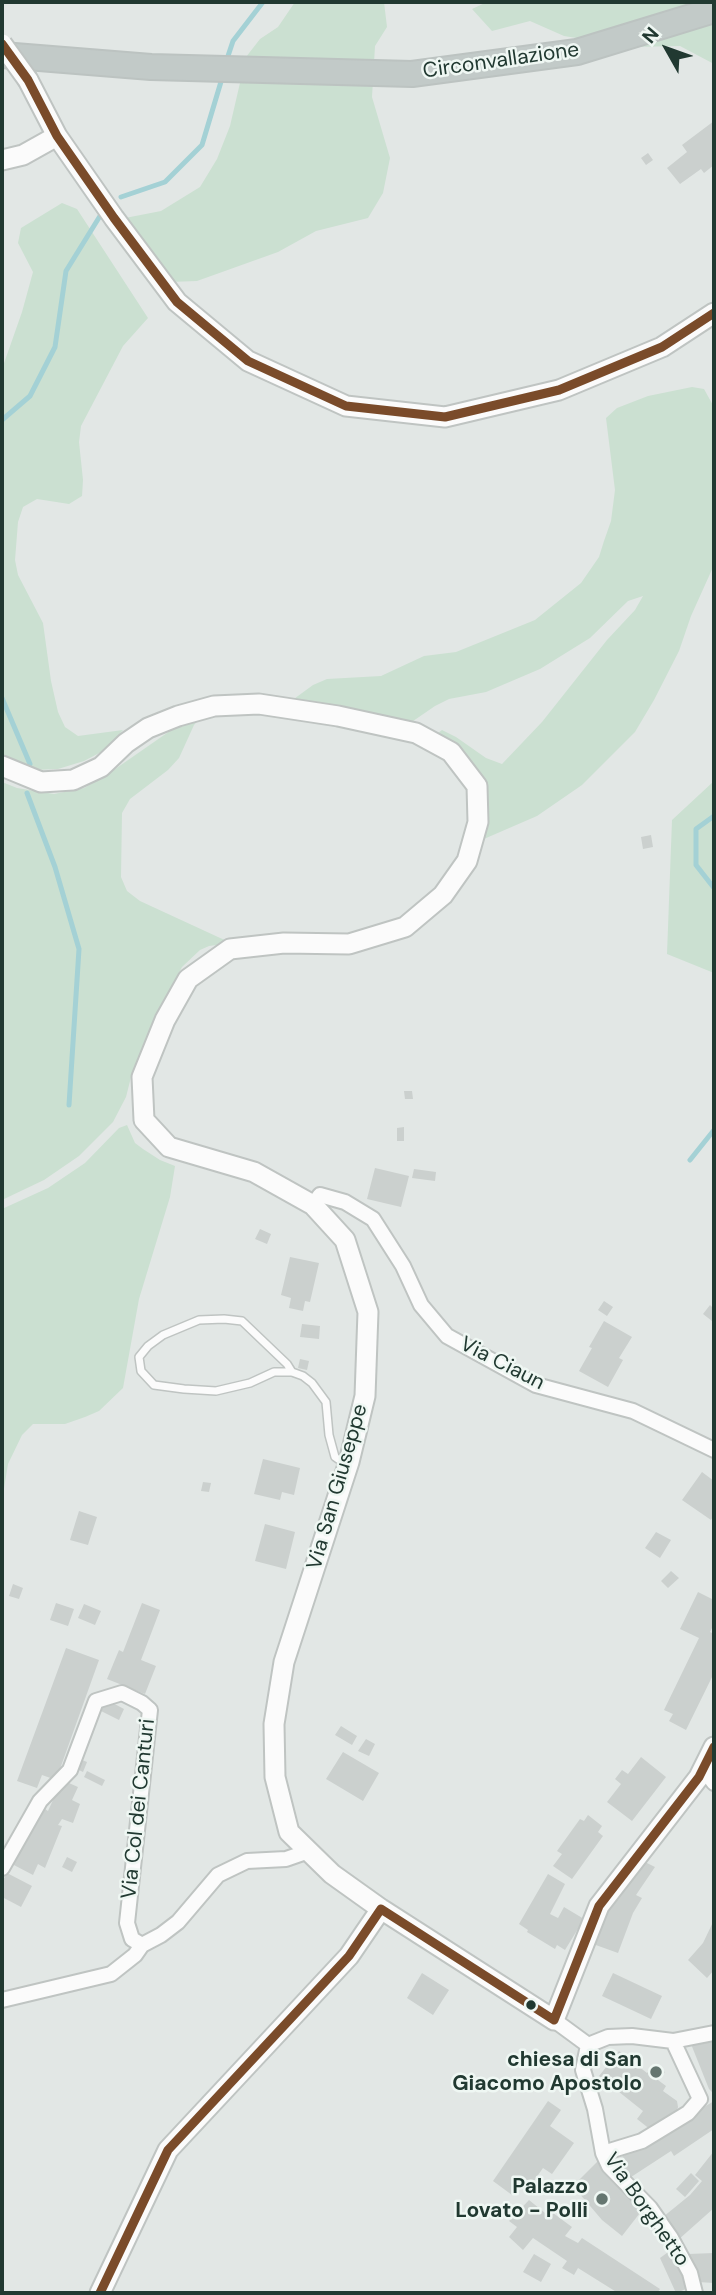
<!DOCTYPE html>
<html>
<head>
<meta charset="utf-8">
<style>
  body { margin:0 }
  #map { position:relative; width:716px; height:2295px; overflow:hidden; background:#e2e7e5; font-family:"DM Sans",sans-serif }
  canvas { display:block }
  .frame { position:absolute; inset:0; border:4px solid #213931; pointer-events:none }
  .north { position:absolute; left:632px; top:14px; width:70px; height:70px; -webkit-text-stroke:5px #eff7f3; paint-order:stroke; rotate:310deg; font-size:19px; font-weight:700; line-height:28px; text-align:center; color:#213931 }
  .north::after { content:''; display:block; margin:auto; width:24px; height:32px; background:#213931; clip-path:polygon(50% 0,100% 100%,50% 72%,0 100%) }
</style>
</head>
<body>
<div id="map">
<canvas width="716" height="2295"></canvas>
<div class="frame"></div>
<div class="north">N</div>
</div>
<script>
const c = document.querySelector('canvas').getContext('2d');
c.lineJoin = 'round';
function paint(path, color) { c.fillStyle = color; c.fill(path, 'evenodd'); }
const toPath = rows => new Path2D(rows.map(r => 'M' + r).join(''));
function strokePath(path, color, width, dash) { c.strokeStyle = color; c.lineWidth = width; c.lineCap = dash ? 'butt' : 'round'; c.setLineDash(dash || []); c.stroke(path); }
function label(font, color, halo, rows, align = 'center') {
  c.font = font + ' "DM Sans",sans-serif'; c.lineWidth = 5; c.setLineDash([]); c.textBaseline = 'middle'; c.strokeStyle = halo; c.fillStyle = color; for (const [text, x, y, turn = 0] of rows) {
    c.save(); c.translate(x, y); c.rotate((+turn || 0) * Math.PI / 180); c.textAlign = isNaN(turn) ? turn : align; if (halo) c.strokeText(text, 0, 0); c.fillText(text, 0, 0); c.restore();
  }
}
paint(toPath([
  [295,2,384,2,387,27,375,46,372,97,390,158,383,193,368,218,316,231,278,252,197,281,170,282,120,219,161,211,200,187,217,159,230,126,246,57,260,39,278,27],
  [487,2,714,2,714,64,680,46,632,47,564,36,530,21,492,31,472,9],
  [62,203,77,209,148,318,123,346,81,426,79,442,83,480,82,496,69,504,37,499,23,507,18,522,15,560,18,575,43,623,51,681,58,712,65,727,78,736,123,730,105,750,84,761,58,769,33,770,2,757,2,369,22,312,33,272,18,243,21,228],
  [692,387,704,389,714,407,714,565,691,616,679,651,654,700,635,732,582,785,537,816,470,845,477,796,429,740,442,730,456,737,486,758,502,764,542,722,607,640,635,610,643,596,628,601,590,638,540,669,486,692,449,699,435,706,400,730,287,704,313,685,327,679,381,676,424,656,456,652,535,620,581,583,599,557,604,541,611,521,615,490,606,418,617,408,648,396],
  [205,713,194,725,179,758,168,770,130,799,122,813,121,877,127,891,140,901,231,943,209,946,200,950,182,967,149,1031,132,1073,126,1097,113,1122,79,1156,44,1180,2,1200,2,782,17,788,54,794,84,788,108,774,177,726],
  [714,781,714,973,667,954,672,820],
  [127,1125,135,1143,143,1149,160,1160,175,1166,170,1197,139,1299,123,1388,99,1411,85,1417,65,1424,33,1424,22,1435,8,1464,2,1501,2,1209,48,1188,85,1163,119,1128]
]), '#cbe0d1');
strokePath(toPath([
  [226,62,233,41,263,2],
  [121,197,165,182,202,145,223,75],
  [2,420,30,396,55,347,66,271,100,216],
  [2,698,30,764],
  [27,793,55,867,79,949,69,1105],
  [714,816,696,829,696,865,714,888],
  [690,1160,714,1130]
]), '#a4d1d5', 5);
paint(toPath([
  [714,121,714,165,704,173,701,169,680,184,667,168,687,152,682,145],
  [648,153,653,160,646,165,641,158],
  [651,835,653,847,643,849,641,837],
  [404,1091,412,1091,413,1099,405,1099],
  [404,1127,404,1141,397,1141,397,1128],
  [375,1168,409,1176,401,1207,367,1199],
  [414,1169,436,1172,435,1181,412,1178],
  [260,1229,271,1234,267,1244,255,1239],
  [290,1257,319,1263,310,1302,305,1301,303,1311,289,1308,291,1298,281,1295],
  [604,1301,613,1307,607,1316,598,1310],
  [710,1305,714,1309,714,1318,712,1321,703,1314],
  [604,1321,632,1337,619,1358,623,1360,608,1387,579,1371,592,1348,589,1347],
  [302,1324,320,1326,319,1339,300,1337],
  [300,1359,309,1361,307,1370,298,1368],
  [263,1459,300,1468,294,1495,282,1492,280,1500,254,1494],
  [702,1472,714,1481,714,1515,711,1520,682,1500],
  [203,1482,211,1483,209,1492,201,1491],
  [79,1511,97,1517,88,1545,70,1540],
  [265,1524,295,1532,286,1569,255,1561],
  [656,1532,671,1540,660,1558,645,1548],
  [671,1571,679,1578,668,1588,661,1581],
  [13,1584,23,1588,19,1599,9,1596],
  [698,1592,714,1600,714,1624,710,1632,714,1634,714,1673,686,1730,669,1721,673,1714,664,1710,699,1638,680,1629],
  [56,1603,74,1609,68,1626,50,1620],
  [142,1603,160,1610,141,1660,156,1666,145,1694,107,1679,119,1650,123,1652],
  [84,1604,101,1611,95,1625,78,1618],
  [66,1648,99,1660,56,1780,42,1775,37,1788,17,1781],
  [107,1700,124,1709,119,1720,101,1711],
  [341,1726,357,1736,352,1745,335,1735],
  [366,1739,375,1744,369,1756,358,1751],
  [343,1752,379,1773,363,1801,326,1779],
  [641,1757,666,1777,632,1821,607,1802,621,1784,615,1779,622,1770,628,1774],
  [82,1760,87,1762,83,1772,77,1769],
  [87,1771,105,1780,102,1786,84,1777],
  [62,1780,78,1787,72,1800,80,1804,73,1823,62,1819,58,1825,62,1826,45,1868,38,1864,33,1875,12,1864,42,1807,48,1811],
  [588,1815,602,1826,598,1832,603,1836,572,1879,553,1866,562,1854,557,1851,580,1819,584,1821],
  [67,1857,77,1862,72,1872,62,1867],
  [641,1860,655,1867,636,1895,642,1898,633,1913,618,1953,593,1944,608,1905],
  [7,1873,32,1886,21,1907,2,1897,2,1882],
  [548,1874,565,1884,550,1914,558,1918,564,1907,584,1919,565,1950,557,1945,555,1949,527,1932,528,1930,519,1924],
  [714,1920,714,1970,707,1978,688,1960,703,1943],
  [422,1973,449,1990,433,2015,407,1998],
  [613,1973,662,1996,651,2019,602,1996],
  [711,2035,714,2040,714,2094,709,2089,691,2044],
  [619,2051,647,2073,654,2064,665,2072,658,2080,666,2086,663,2091,677,2101,678,2107,676,2115,669,2120,663,2120,656,2129,651,2130,637,2119,643,2111,599,2076],
  [548,2101,561,2110,550,2126,574,2143,552,2174,543,2168,529,2188,520,2182,512,2195,493,2181],
  [714,2101,714,2129,674,2156,671,2151,628,2179,615,2161],
  [714,2151,714,2208,678,2240,663,2217,690,2195,702,2181,695,2175],
  [598,2161,643,2209,622,2236,602,2220,573,2186],
  [691,2173,699,2181,685,2197,676,2189],
  [529,2200,550,2217,553,2213,572,2227,565,2236,578,2243,582,2238,660,2289,657,2293,618,2293,578,2268,574,2275,562,2268,567,2261,533,2238,523,2250,509,2237,517,2227,509,2221],
  [671,2250,691,2287,676,2293,660,2258],
  [714,2253,714,2283,698,2282,688,2254],
  [534,2254,551,2264,541,2282,523,2272]
]), '#cbd0ce');
const service = toPath([
  [292,1372,287,1364,242,1321,224,1319,199,1320,163,1335,148,1346,139,1357,141,1371,154,1385,184,1389,216,1391,250,1383,274,1372,292,1372,303,1376,312,1383,326,1402,329,1435,335,1457,345,1464]
]);
const minor = toPath([
  [313,1205,320,1195,345,1202,373,1219,403,1266,421,1305,447,1336,536,1385,633,1411,714,1450],
  [703,1768,714,1783],
  [2,1868,40,1801,70,1770,96,1701,122,1693,142,1703,150,1710,127,1923,132,1939,142,1945],
  [2,2000,111,1974,135,1955,142,1945,161,1935,178,1922,218,1875,247,1861,286,1859,309,1851],
  [554,2020,588,2045],
  [673,2041,714,2033],
  [588,2045,583,2070,595,2109,603,2153,609,2166,650,2208,671,2238,690,2273,695,2293],
  [588,2045,608,2037,632,2036,673,2041,700,2099,688,2113,642,2141,603,2153]
]);
const tertiary = toPath([
  [28,80,57,136,114,218,177,302,248,361,346,406,445,417,559,390,662,347,714,313],
  [2,160,23,155,57,136],
  [2,766,41,782,73,780,101,767,126,743,148,728,178,716,214,706,259,704,338,716,416,733,451,752,477,786,478,822,467,861,443,895,405,927,349,944,284,943,230,949,188,979,165,1020,142,1077,144,1120,169,1147,254,1172,313,1205,345,1240,368,1312,365,1396,349,1462,284,1662,274,1724,275,1777,289,1832,332,1874,381,1909,554,2020,599,1906,699,1777,714,1747],
  [100,2293,168,2150,349,1956,381,1909]
]);
const trunk = toPath([
  [2,55,151,67,412,74,577,52,714,10]
]);
strokePath(service, '#bfc4c2', 10);
strokePath(minor, '#bfc4c2', 18);
strokePath(tertiary, '#bfc4c2', 23);
strokePath(trunk, '#bcc3c1', 28);
strokePath(service, '#fbfbfb', 7);
strokePath(minor, '#fbfbfb', 14);
strokePath(tertiary, '#fbfbfb', 19);
strokePath(trunk, '#c2cac8', 24);
const tertiaryBridge = toPath([
  [2,44,28,80]
]);
strokePath(tertiaryBridge, '#bfc4c2', 23, []);
strokePath(tertiaryBridge, '#fbfbfb', 19);
strokePath(toPath([
  [2,44,28,80,57,136,114,218,177,302,248,361,346,406,445,417,559,390,662,347,714,313],
  [381,1909,554,2020],
  [554,2020,599,1906,699,1777,714,1747],
  [100,2293,168,2150,349,1956,381,1909]
]), '#7a4b2a', 9);
for (const [x, y, r, color] of [
  [531,2005,6,"#213931"],
  [656,2072,7,"#657670"],
  [602,2199,7,"#657670"]
]) { const dot = new Path2D(); dot.arc(x, y, r, 0, 2 * Math.PI); c.fillStyle = color; c.fill(dot); strokePath(dot, '#eff7f3', 2.5); }
label('21px', '#213931', '#eff7f3', [
  ["Circonvallazione",501,61,-8],
  ["Via Ciaun",502,1364,27],
  ["Via San Giuseppe",338,1487,-74],
  ["Via Col dei Canturi",139,1809,-84],
  ["Via Borghetto",646,2210,55]
]);
label('bold 21px', '#213931', '#eff7f3', [
  ["chiesa di San",642,2060],
  ["Giacomo Apostolo",642,2084],
  ["Palazzo",588,2187],
  ["Lovato - Polli",588,2211]
], 'right');
</script>
</body>
</html>
